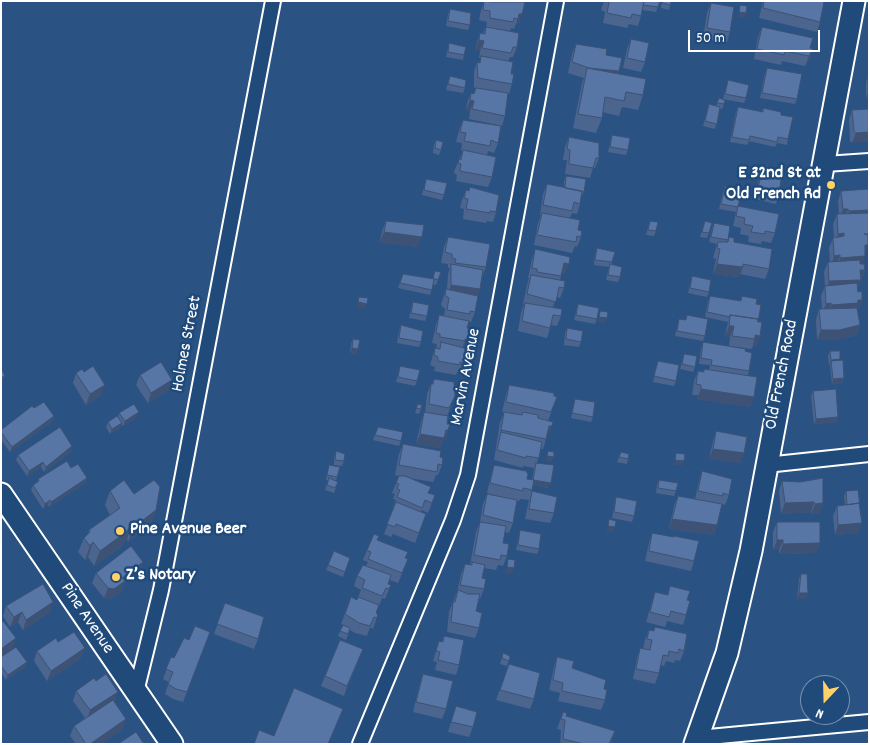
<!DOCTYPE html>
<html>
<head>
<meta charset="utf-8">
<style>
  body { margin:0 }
  #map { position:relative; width:870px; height:745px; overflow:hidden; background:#2a5383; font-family:Dekko,sans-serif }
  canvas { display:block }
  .frame { position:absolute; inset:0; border:2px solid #fff; pointer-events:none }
  .north { position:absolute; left:800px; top:675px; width:50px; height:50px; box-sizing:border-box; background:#1f4a7a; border:1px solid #7992af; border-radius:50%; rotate:201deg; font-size:14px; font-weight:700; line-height:20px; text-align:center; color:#fff }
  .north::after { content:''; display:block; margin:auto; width:18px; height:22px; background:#ffd166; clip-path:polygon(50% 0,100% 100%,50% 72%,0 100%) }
  .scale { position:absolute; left:688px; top:30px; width:132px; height:22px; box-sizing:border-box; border:2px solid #fff; border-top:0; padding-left:6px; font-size:15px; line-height:18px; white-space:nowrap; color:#fff; -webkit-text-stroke:4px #1f4a7a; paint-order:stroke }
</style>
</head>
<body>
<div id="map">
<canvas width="870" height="745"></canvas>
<div class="frame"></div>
<div class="north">N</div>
<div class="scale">50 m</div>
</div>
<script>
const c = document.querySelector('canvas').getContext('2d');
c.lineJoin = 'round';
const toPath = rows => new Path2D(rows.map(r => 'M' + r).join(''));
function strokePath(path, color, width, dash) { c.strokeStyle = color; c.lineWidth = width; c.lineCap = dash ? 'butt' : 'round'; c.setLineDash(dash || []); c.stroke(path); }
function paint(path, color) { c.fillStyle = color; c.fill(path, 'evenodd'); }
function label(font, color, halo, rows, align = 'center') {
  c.font = font + ' Dekko,sans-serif'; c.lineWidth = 5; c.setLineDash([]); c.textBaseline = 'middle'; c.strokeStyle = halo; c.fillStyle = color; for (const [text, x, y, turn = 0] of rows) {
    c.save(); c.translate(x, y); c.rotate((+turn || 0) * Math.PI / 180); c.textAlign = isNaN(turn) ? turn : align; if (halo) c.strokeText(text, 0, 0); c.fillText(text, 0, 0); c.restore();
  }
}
const street = toPath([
  [825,164,869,161],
  [766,465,869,454],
  [136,692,161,590,273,1],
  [698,738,869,722],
  [360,744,453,520,468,475,556,1]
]);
const primary = toPath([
  [1,494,172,744],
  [695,744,727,653,751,551,854,1]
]);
strokePath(street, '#fff', 18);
strokePath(primary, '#fff', 25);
strokePath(street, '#1f4a7a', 14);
strokePath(primary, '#1f4a7a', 21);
paint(toPath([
  [484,1,523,1,519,24,516,24,514,29,511,28,510,32,517,47,513,57,510,57,508,62,512,84,509,94,507,94,505,116,502,126,469,119,470,111,466,110,467,103,471,93,473,94,476,88,474,88,474,72,477,62,479,63,481,58,479,58,480,51,475,50,477,43,480,33,483,33,486,27,487,22,479,20,481,10],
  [604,1,660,1,656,12,642,10,641,16,638,26,629,24,627,28,603,23,605,12,601,10],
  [662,1,671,1,669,10,661,8],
  [763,1,819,1,820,22,817,32,759,18],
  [711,3,730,32,727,42,703,39,707,13],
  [450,9,470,25,468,30,446,26,448,14],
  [762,27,813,49,810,59,805,66,782,61,781,65,754,59,758,37],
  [631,39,645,62,641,72,623,68,627,49],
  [449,43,464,55,463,60,446,57],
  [576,44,606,55,618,74,643,95,638,110,622,107,619,116,602,112,602,118,596,133,573,128,582,83,584,78,568,73,572,54],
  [767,68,797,99,795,104,760,98,765,73],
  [450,76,465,88,463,93,446,90],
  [868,77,869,97,866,98,866,82],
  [728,80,746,98,744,103,723,99],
  [719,98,724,104,722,109,720,109,715,129,703,126,709,104,716,106],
  [738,107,762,112,763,108,781,115,788,139,787,145,777,143,775,147,749,141,747,145,730,142,736,112],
  [869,109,852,143,850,141,849,120,852,110],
  [463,120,498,143,494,153,488,151,487,155,492,177,488,187,456,181,457,175,454,173,455,169,463,151,461,151,462,143,456,142,459,130],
  [612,135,628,150,626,155,608,152],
  [569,137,599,158,595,168,593,168,590,178,565,174,567,160,563,160,565,147],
  [436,140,441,150,439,155,433,153,434,145],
  [763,165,778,198,776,204,755,199,761,170],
  [566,176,584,192,581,197,580,204,577,214,572,213,570,218,578,230,581,237,577,247,575,246,572,253,534,245,538,223,541,215,540,215,543,194,547,184,564,187,564,181],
  [426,179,444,195,442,200,422,195],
  [725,186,739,206,775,233,771,243,762,241,761,244,748,242,749,236,740,234,741,228,733,226,736,212,719,209,723,191],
  [470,187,496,212,493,222,487,221,486,223,463,219,464,209,460,208,462,200,466,190,469,191],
  [869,189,869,239,862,264,865,270,857,290,862,300,858,310,857,310,860,325,857,335,835,340,817,340,816,320,819,309,822,309,821,296,825,286,824,272,828,262,830,262,829,248,833,238,834,237,833,224,837,214,839,214,838,201,841,191],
  [386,221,418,247,380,242,382,231],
  [650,221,656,231,654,236,646,235],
  [705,221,709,233,707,238,700,237],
  [714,223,728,240,734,242,769,269,765,279,740,274,739,277,713,274,716,259,713,258,717,244,709,242,712,228],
  [448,237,486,267,482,277,480,289,477,296,475,312,471,322,468,321,467,328,471,339,467,349,465,363,461,373,457,372,456,375,434,371,435,367,430,365,435,348,439,348,436,347,437,344,432,343,436,325,439,315,444,316,445,309,441,305,446,289,447,289,448,274,450,268,448,268,448,264,441,263,444,247],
  [597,248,612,262,612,265,620,277,618,282,606,280,609,267,594,265,595,254],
  [535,249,565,274,562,273,560,280,564,288,560,298,556,297,553,307,561,316,557,326,551,325,547,338,518,331,521,313,524,304,523,304,527,285,529,278,528,278,532,259],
  [435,271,438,280,436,285,433,284,430,295,398,288,403,274,433,279],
  [692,276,709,292,707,297,688,293],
  [710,296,740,301,742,296,756,304,760,336,756,346,753,346,751,349,729,346,730,337,725,336,728,322,705,317,708,301],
  [413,302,427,316,425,321,409,318],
  [578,304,597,319,595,324,574,320],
  [687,315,705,336,703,341,675,336,679,319,685,320],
  [401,325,421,342,419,347,397,343,399,331],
  [567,328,581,342,579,347,564,345,565,333],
  [353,339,357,354,350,353,351,344],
  [703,342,745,351,749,371,748,376,751,407,697,399,698,395,692,395,694,381,698,371,703,372,704,369,709,370,710,365,699,364,701,348],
  [830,351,840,359,840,360,844,378,842,383,832,384,830,365,829,365,828,356],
  [684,354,695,367,693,372,680,369],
  [658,361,676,381,674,386,653,382],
  [400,366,417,381,415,386,396,382],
  [84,372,101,395,86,405,73,383,76,373],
  [140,375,169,390,148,403,136,385],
  [434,379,451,406,447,416,448,430,445,440,443,440,440,448,416,444,421,422,424,412,425,413,427,394,431,384,432,384],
  [509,385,557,397,548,421,548,436,547,436,543,449,540,449,537,463,549,488,533,485,532,492,554,513,550,523,525,519,529,500,520,499,519,501,517,501,513,523,509,533,505,532,503,543,507,556,503,566,498,565,496,570,484,568,482,578,484,589,480,599,479,599,476,611,479,628,475,638,447,632,449,612,457,592,461,574,465,564,470,565,476,532,480,522,483,504,487,494,497,496,487,493,491,475,494,465,527,479,532,480,534,468,523,466,523,468,494,460,500,422,504,413,502,412,506,395],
  [813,391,837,422,814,424,811,396],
  [575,399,593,417,591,422,571,418],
  [418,404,421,409,419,414,415,413],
  [119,413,137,417,123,426,121,424,120,428,110,434,106,427,108,422,118,417],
  [54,416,53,421,10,452,1,440,1,430],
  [378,427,401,441,399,446,373,440],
  [716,431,744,453,740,463,709,459,713,441],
  [403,444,440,457,442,465,438,475,436,475,433,482,409,478,429,493,435,495,428,513,422,510,421,512,426,514,415,543,393,534,391,537,384,534,394,508,393,507,396,500,393,499,395,494,392,493,399,476,395,475,399,454],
  [336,451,344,461,342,466,334,465,334,457],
  [71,452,44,472,41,467,27,476,16,460,18,455],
  [621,452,628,459,627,464,617,462],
  [329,465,340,467,336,481,338,482,334,493,325,490,328,480,326,480],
  [71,468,87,478,85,483,49,507,48,505,43,509,31,490,33,485,37,483,38,479],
  [702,471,729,495,725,505,722,504,717,525,714,535,669,529,674,506,678,496,695,499,699,481],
  [659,480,676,491,674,496,656,493,657,485],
  [782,481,823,503,819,514,811,514,811,512,781,514,779,491],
  [110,491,134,494,156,510,150,525,128,542,127,539,120,548,94,566,88,557,85,560,78,552,84,538,88,534,89,530,110,515,105,505],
  [846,491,858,533,835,535,833,516,837,506,845,505,844,496],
  [616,497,634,516,632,522,612,518,615,502],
  [777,522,820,543,816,553,779,554,779,550,773,550,773,532],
  [520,530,539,549,537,554,516,550],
  [652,533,674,537,694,561,691,571,645,561,649,543],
  [378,540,406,558,404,569,398,583,390,580,388,584,391,585,385,599,382,598,379,606,376,613,378,614,373,629,370,627,367,636,355,633,350,630,346,640,338,636,340,631,344,626,341,624,351,597,357,600,361,590,354,586,357,576,366,566,368,562,363,560,367,550],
  [334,551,350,558,343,577,326,570],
  [143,562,139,572,124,583,121,592,110,599,104,598,92,583,96,573],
  [801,574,808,593,806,598,797,599,799,579],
  [670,586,687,600,686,615,683,625,667,621,665,627,646,622,655,592,667,595],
  [225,603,258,639,254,649,214,634],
  [6,606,50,612,23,630,18,622,10,627,3,616],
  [655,627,684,651,680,661,675,660,674,663,666,661,664,666,661,665,659,673,655,684,633,679,637,658,640,648,643,649,645,640,649,630,653,631],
  [210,632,183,702,173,699,165,694,169,682,163,679,171,657,174,658,189,640],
  [444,636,459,665,456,675,435,670,437,662,433,661,439,641,442,642],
  [58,642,81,658,47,681,34,661,37,651],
  [363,649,344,696,321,686,325,676],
  [503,653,510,656,507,666,500,664],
  [1,657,27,662,25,667,6,680,1,673],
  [557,657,572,668,604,689,605,700,601,710,558,701,560,693,549,690,554,667],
  [509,664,534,699,530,709,496,700],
  [423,674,446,709,442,719,413,712,420,684],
  [76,691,114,702,123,729,101,744,76,744,70,736,74,726,85,718,73,701],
  [456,706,473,727,469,737,448,732],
  [563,712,566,716,615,731,610,744,560,744,561,730,557,729]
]), '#4b658e');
paint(toPath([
  [739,12,746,13,744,18,738,17],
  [519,14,522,14,519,24,516,24],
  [479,40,484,41,480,51,475,50],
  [813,49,810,59,805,66,809,56],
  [590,69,619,71,615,81],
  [868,92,869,92,869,97,866,98],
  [470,100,474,101,470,111,466,110],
  [869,132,869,142,852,143,856,133],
  [843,209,848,209,845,219,839,219],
  [869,210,869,220,845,221,849,211],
  [384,232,422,237,418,247,380,242],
  [844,233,840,243,835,244,838,234],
  [865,245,868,245,865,255],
  [840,255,836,266,831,266,834,256],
  [865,256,862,266,837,268,840,258],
  [564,263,569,264,565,274,560,273],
  [717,264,743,267,739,277,713,274],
  [860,270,865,270,861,280],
  [861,280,857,290,826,291,829,281],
  [451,285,480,289,476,299,447,295],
  [858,300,862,300,858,310,828,316,831,305],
  [358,302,367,304,365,309,356,308],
  [831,303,828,313,822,314,826,304],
  [599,317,607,318,605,323,597,322],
  [860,325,857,335,835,340,817,340,821,330],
  [729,326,734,326,730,337,725,336],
  [755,335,760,336,756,346,753,346],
  [465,339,471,339,467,349,462,349],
  [352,348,358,349,357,354,350,353],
  [840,359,839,364,831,361,830,365,829,365,831,360],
  [5,376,2,386,1,386,1,378],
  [844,378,842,383,832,384,833,379],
  [172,380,169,390,148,403,151,393],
  [105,385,101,395,86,405,90,394],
  [701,389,754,397,751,407,697,399],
  [139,412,137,417,123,426,125,421],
  [54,416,53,421,10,452,12,447],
  [838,417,837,422,814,424,816,419],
  [122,423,120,428,110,434,112,429],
  [549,426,552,426,548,436,546,436],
  [446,430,448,430,445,440,443,440,440,448,416,444,420,434],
  [72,446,71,452,44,472,46,467],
  [713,449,744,453,740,463,709,459],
  [547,456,554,457,552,462,545,461],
  [675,460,684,461,682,466,673,465],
  [43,462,41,467,27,476,29,471],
  [87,478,85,483,49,507,51,502],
  [533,480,551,483,549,488,531,485],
  [50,500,48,505,43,509,45,504],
  [814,502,811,512,781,514,785,503],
  [823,503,819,514,811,514,815,504],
  [156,510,150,525,128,542,134,527],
  [672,519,717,525,714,535,669,529],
  [862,523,858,533,835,535,838,525],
  [132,525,127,539,120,548,94,566,100,551],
  [608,526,615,527,613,532,606,532],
  [777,540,783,540,779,550,773,550],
  [93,542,88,557,85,560,90,546],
  [820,543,816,553,779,554,783,544],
  [143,562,139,572,124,583,121,592,110,599,104,598,108,588],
  [507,567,514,568,512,573,505,573],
  [799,593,808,593,806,598,797,599],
  [53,602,50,612,23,630,26,620],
  [22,612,18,622,10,627,14,617],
  [16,638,13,648,1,657,1,649],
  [85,648,81,658,47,681,51,671],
  [363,649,359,659,344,696,347,686],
  [27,662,25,667,6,680,8,675],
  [118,692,115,702,87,720,90,710],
  [343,709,329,744,328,744],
  [126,719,123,729,101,744,90,744]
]), '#3d5274');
const building = toPath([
  [484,1,492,2,525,2,522,14,519,14,518,19,514,18,513,22,490,18,490,11,483,10,484,1],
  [608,1,644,1,641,16,632,14,631,18,607,13,609,2,608,1],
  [644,1,660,1,658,7,643,5,644,1],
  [663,1,671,1,671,5,662,3,663,1],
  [764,1,819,1,824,2,820,22,763,8,764,1],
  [711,3,734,7,730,32,707,28,711,3],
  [740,5,747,6,746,13,739,12,740,5],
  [450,9,471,13,470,25,448,21,450,9],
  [486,27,519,33,517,47,513,47,511,53,482,48,484,41,479,40,480,33,485,34,486,27],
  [762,27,813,38,810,48,813,49,809,56,785,51,784,55,757,49,762,27],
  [631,39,649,43,645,62,627,58,631,39],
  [449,43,466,47,464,55,448,52,449,43],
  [576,44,607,49,606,55,622,58,619,71,589,68,572,62,576,44],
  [481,56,513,62,511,74,514,74,512,84,478,78,477,62,480,63,481,56],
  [587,68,646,79,643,95,626,92,624,101,605,97,602,118,578,114,587,68],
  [767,68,802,74,797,99,762,93,767,68],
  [450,76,466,80,465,88,448,84,450,76],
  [868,77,869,77,869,92,868,92,868,77],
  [728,80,749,85,746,98,725,94,728,80],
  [476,88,508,93,505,116,472,109,474,101,470,100,471,93,474,94,476,88],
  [719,98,725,100,724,104,717,103,719,98],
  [709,104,720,107,717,124,705,121,709,104],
  [738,107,763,112,763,108,781,112,781,115,793,117,788,139,778,137,777,142,750,136,749,140,732,137,738,107],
  [869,109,869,132,856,133,854,131,852,110,869,109],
  [463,120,501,126,498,143,491,140,490,146,464,141,466,133,460,132,463,120],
  [612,135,630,138,628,150,610,147,612,135],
  [569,137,599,143,599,158,596,158,593,168,569,164,570,150,567,149,569,137],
  [436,140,443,142,441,150,435,148,436,140],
  [463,150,496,157,492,177,460,171,461,164,458,163,459,159,461,160,463,150],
  [763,165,783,169,778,198,757,194,763,165],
  [566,176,586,179,584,192,565,188,566,176],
  [426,179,447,183,444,195,424,190,426,179],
  [547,184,582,191,580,204,574,202,572,211,543,205,547,184],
  [725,186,742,189,738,207,721,204,725,186],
  [470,187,499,195,496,212,490,211,490,213,466,209,468,199,464,198,466,190,469,191,470,187],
  [869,189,869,210,849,211,848,209,843,209,841,191,869,189],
  [738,206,779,214,775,233,765,231,765,234,751,232,753,226,744,224,745,218,736,216,738,206],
  [542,213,580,220,578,230,582,231,581,237,577,236,576,242,537,235,542,213],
  [869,213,869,234,864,234,868,235,868,245,865,245,865,256,840,258,840,255,834,256,833,238,844,236,844,233,838,234,837,214,869,213],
  [386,221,424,225,422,237,384,232,386,221],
  [650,221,658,222,656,231,648,230,650,221],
  [705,221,712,223,709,233,702,232,705,221],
  [714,223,730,226,728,240,711,237,714,223],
  [448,237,490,244,486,267,455,263,456,259,452,258,452,254,445,252,448,237],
  [729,237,734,238,734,242,772,249,769,269,743,264,743,267,717,264,720,249,717,248,718,242,728,242,729,237],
  [597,248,615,252,612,262,595,260,597,248],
  [535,249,570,257,569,264,564,263,561,276,537,272,537,269,532,268,535,249],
  [860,260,860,264,864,264,865,270,860,270,861,280,829,281,828,262,860,260],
  [451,264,483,270,480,289,451,285,451,264],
  [610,264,622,267,620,277,608,275,610,264],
  [435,271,441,272,438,280,433,278,435,271],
  [403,274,434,279,432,290,400,283,403,274],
  [531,275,565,281,564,288,559,287,556,302,527,294,531,275],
  [692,276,711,280,709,292,690,288,692,276],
  [857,283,858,292,862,291,862,300,858,300,858,303,831,305,831,303,826,304,825,286,857,283],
  [446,289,478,296,475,312,470,311,470,314,447,310,449,298,445,295,446,289],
  [710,296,741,301,742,296,757,299,756,304,761,305,758,322,758,319,730,315,730,317,707,312,710,296],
  [359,297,368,298,367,304,358,302,359,297],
  [413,302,429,305,427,316,411,313,413,302],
  [525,303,562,309,561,316,553,315,550,328,522,321,525,303],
  [578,304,599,308,597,319,576,315,578,304],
  [857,308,860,325,839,330,821,330,819,309,857,308],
  [600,311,608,312,607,318,599,317,600,311],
  [439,315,469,321,467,328,473,329,471,339,465,339,465,341,440,337,440,334,436,333,439,315],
  [687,315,708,319,705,336,677,331,679,319,686,320,687,315],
  [730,315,758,319,758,322,762,322,760,336,755,335,755,339,732,336,734,326,729,326,730,315],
  [401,325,423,331,421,342,399,338,401,325],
  [567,328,583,331,581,342,566,339,567,328],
  [353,339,360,340,358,349,352,348,353,339],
  [441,342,468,349,465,363,460,362,460,365,438,361,438,357,434,355,435,348,440,349,441,342],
  [703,342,746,349,745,351,752,353,749,371,711,365,712,360,701,358,703,342],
  [830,351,840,351,840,359,831,360,830,351],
  [684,354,697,356,695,367,682,364,684,354],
  [843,360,844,378,833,379,831,361,843,360],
  [658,361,679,365,676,381,654,376,658,361],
  [161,362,172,380,151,393,140,375,161,362],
  [93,366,105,385,90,394,76,373,82,369,84,372,93,366],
  [400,366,420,370,417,381,398,377,400,366],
  [1,368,5,376,1,378,1,368],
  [704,369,757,377,754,397,701,389,701,385,696,384,698,371,704,372,704,369],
  [434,379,454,382,455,396,449,408,429,404,431,384,433,384,434,379],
  [509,385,554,393,554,396,557,397,551,412,506,402,509,385],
  [836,389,838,417,816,419,813,391,836,389],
  [575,399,595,402,593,417,572,413,575,399],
  [44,402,54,416,12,447,1,432,1,430,32,406,34,408,44,402],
  [134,404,139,412,125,421,119,413,134,404],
  [418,404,422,405,421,409,416,408,418,404],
  [424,412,448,416,447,424,450,424,448,430,446,430,444,438,420,434,424,412],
  [504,412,522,415,523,412,538,415,538,418,553,422,552,426,549,426,546,439,501,430,504,412],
  [117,416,122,423,112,429,108,422,117,416],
  [60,427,72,446,46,467,43,462,29,471,18,455,60,427],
  [378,427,403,432,401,441,375,435,378,427],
  [716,431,747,437,744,453,713,449,716,431],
  [501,432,542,442,539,458,526,456,526,458,497,450,501,432],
  [403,444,441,451,440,457,443,458,442,465,438,464,437,472,399,465,403,444],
  [336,451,345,454,344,461,335,460,336,451],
  [548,451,554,452,554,457,547,456,548,451],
  [621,452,629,454,628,459,619,457,621,452],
  [676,453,685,454,684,461,675,460,676,453],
  [67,461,71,468,78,464,87,478,51,502,50,500,45,504,33,485,39,481,38,479,67,461],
  [536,463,554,465,551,483,533,480,536,463],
  [329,465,340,467,337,477,327,475,329,465],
  [494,465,526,471,528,474,527,479,534,480,532,490,523,488,523,491,490,483,494,465],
  [702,471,732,479,729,495,723,493,723,496,698,491,702,471],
  [399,476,405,476,431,487,428,493,435,495,432,503,425,500,422,508,397,497,400,490,397,489,399,484,396,483,399,476],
  [329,478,338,482,335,488,327,485,329,478],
  [823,478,823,503,815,504,814,502,785,503,782,481,800,482,823,478],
  [124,480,134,494,154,480,160,487,156,510,134,527,132,525,125,533,100,551,93,542,90,546,84,538,90,532,89,530,120,508,110,491,124,480],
  [659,480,678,483,676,491,658,488,659,480],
  [858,490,860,506,859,503,847,505,846,491,858,490],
  [532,491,557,497,554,513,529,509,532,491],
  [487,494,517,500,513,523,483,515,487,494],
  [678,496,722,504,717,525,672,519,678,496],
  [616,497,637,501,634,516,614,512,616,497],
  [396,502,426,514,419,533,396,524,395,527,387,524,396,502],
  [859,503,862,523,838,525,837,506,859,503],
  [609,519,616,521,615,527,608,526,609,519],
  [480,522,506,526,503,543,509,544,507,556,501,555,500,560,474,555,480,522],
  [777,522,820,522,820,543,783,544,783,540,777,540,777,522],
  [520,530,541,534,539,549,518,545,520,530],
  [652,533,674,537,674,536,699,541,694,561,649,551,652,533],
  [374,534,379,536,377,540,408,552,405,558,408,559,402,573,368,559,371,552,367,550,374,534],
  [131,546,143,562,122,578,125,581,114,589,108,588,96,573,131,546],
  [334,551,350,558,345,572,328,565,334,551],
  [508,559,515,560,514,568,507,567,508,559],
  [472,562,485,565,482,578,486,579,484,589,460,585,465,564,472,565,472,562],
  [363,565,391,575,388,584,391,585,389,589,386,588,382,596,362,588,365,580,357,576,363,565],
  [801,574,807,574,808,593,799,593,801,574],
  [43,584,53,602,26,620,22,612,14,617,6,606,43,584],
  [670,586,690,591,687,600,690,601,686,615,671,611,669,617,650,612,655,592,668,595,670,586],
  [458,590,468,594,480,594,476,611,482,613,479,628,451,622,453,602,455,602,458,590],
  [351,597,357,600,358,597,379,605,376,613,378,614,377,618,374,617,370,626,359,623,345,614,351,597],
  [225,603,264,617,258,639,217,624,225,603],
  [3,621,16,638,1,649,1,623,3,621],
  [343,625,350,628,348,634,340,631,343,625],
  [195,626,210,632,187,692,176,689,168,684,173,672,166,669,171,657,174,658,184,638,189,640,195,626],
  [655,627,687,634,684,651,679,649,678,653,669,651,668,656,663,655,659,673,636,669,640,648,650,650,652,640,647,639,649,630,654,631,655,627],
  [74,632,85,648,51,671,37,651,56,638,58,642,74,632],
  [444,636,464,640,459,665,438,660,440,652,436,651,439,641,443,642,444,636],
  [340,640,363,649,347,686,325,676,340,640],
  [16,647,27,662,8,675,1,666,1,657,16,647],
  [503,653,510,656,509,661,502,658,503,653],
  [557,657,574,661,572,668,606,680,604,689,607,690,605,700,562,691,563,683,553,680,557,657],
  [509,664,540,673,534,699,500,690,509,664],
  [106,674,118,692,90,710,76,691,94,678,96,681,106,674],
  [423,674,453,681,446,709,416,702,423,674],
  [294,688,343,709,328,744,254,744,259,730,274,736,294,688],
  [113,700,126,719,90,744,86,744,74,726,113,700],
  [456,706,477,712,473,727,451,722,456,706],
  [563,712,567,713,566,716,615,731,609,744,584,744,563,739,565,720,561,719,563,712],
  [136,732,144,744,118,744,136,732]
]);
paint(building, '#5775a5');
strokePath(building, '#3d5274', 1);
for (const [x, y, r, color] of [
  [831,185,5,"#ffd166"],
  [120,531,5,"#ffd166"],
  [116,577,5,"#ffd166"]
]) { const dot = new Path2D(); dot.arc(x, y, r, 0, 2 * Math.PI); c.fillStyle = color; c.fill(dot); strokePath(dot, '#1f4a7a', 2); }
label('bold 18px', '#fff', '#1f4a7a', [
  ["E 32nd St at",821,175,"right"],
  ["Old French Rd",821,196,"right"],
  ["Pine Avenue Beer",130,531],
  ["Z’s Notary",126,577]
], 'left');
label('18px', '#fff', '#1f4a7a', [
  ["Holmes Street",188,344,-79],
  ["Old French Road",783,375,-79],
  ["Marvin Avenue",467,377,-79],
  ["Pine Avenue",86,619,56]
]);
</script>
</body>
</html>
